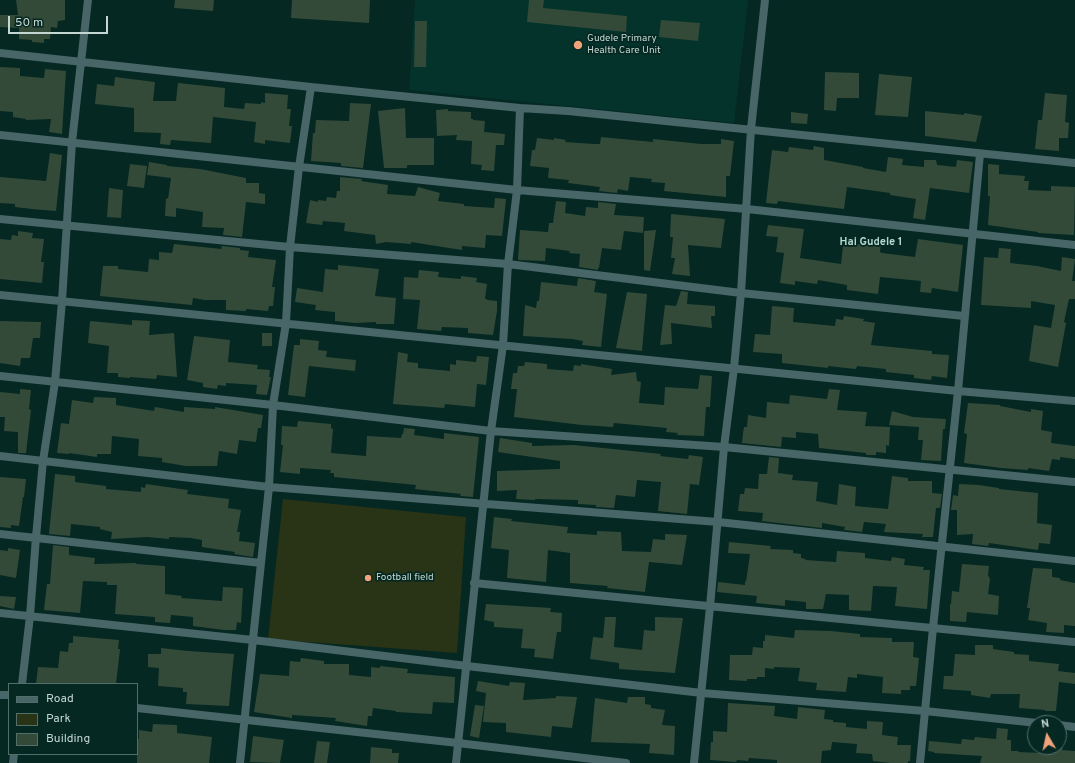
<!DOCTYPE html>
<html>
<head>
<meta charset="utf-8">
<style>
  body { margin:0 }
  #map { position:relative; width:1075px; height:763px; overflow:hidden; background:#052822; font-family:Overpass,sans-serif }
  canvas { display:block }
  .legend { position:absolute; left:8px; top:683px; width:130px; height:72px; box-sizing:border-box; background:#052822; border:1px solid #516e68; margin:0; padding:5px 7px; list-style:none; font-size:12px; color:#c4d6d1 }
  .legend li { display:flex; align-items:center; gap:8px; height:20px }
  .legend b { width:20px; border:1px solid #516e68 }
  .north { position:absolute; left:1027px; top:715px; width:40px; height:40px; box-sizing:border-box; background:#052822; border:1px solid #516e68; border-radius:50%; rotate:351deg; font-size:11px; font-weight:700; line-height:16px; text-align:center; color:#c4d6d1 }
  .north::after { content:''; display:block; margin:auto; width:14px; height:18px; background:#f0a27a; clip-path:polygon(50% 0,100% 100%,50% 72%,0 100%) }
  .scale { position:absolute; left:8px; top:16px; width:100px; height:18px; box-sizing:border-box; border:2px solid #c4d6d1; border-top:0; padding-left:5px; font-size:12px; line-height:14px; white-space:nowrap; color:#c4d6d1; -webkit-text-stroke:3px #052822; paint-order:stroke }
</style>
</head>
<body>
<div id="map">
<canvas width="1075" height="763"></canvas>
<ul class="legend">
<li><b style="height:5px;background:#486568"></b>Road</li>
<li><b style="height:11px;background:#293417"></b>Park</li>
<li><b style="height:11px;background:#334a39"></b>Building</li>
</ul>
<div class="north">N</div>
<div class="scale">50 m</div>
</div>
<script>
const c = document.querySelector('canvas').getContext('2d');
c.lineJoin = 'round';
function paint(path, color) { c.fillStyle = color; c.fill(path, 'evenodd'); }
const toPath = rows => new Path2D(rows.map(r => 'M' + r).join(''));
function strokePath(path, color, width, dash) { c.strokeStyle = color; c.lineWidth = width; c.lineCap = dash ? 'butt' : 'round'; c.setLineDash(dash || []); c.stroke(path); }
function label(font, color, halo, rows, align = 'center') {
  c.font = font + ' Overpass,sans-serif'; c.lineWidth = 3.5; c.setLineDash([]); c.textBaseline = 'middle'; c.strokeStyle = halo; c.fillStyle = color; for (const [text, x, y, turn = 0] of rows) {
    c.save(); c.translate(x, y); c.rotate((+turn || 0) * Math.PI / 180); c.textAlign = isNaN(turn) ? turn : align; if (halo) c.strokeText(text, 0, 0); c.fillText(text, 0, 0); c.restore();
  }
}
paint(toPath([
  [415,0,748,0,734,123,409,90]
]), '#03332b');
paint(toPath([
  [283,499,466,517,457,653,268,639]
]), '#293417');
paint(toPath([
  [16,0,65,0,65,20,58,21,57,28,51,27,50,39,44,39,44,43,32,42,32,40,19,39,19,28,0,27,0,15,18,15],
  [175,0,214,0,213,11,174,8],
  [292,0,370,0,369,23,291,18],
  [529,0,544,0,543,8,627,16,626,32,527,22],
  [661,20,700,23,698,41,659,37],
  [415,21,427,21,426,67,414,67],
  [0,67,20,68,20,76,44,78,45,69,66,71,62,134,49,132,51,119,26,120,26,119,13,117,13,112,0,111],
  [825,72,859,73,859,98,837,98,836,111,824,110],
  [879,74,912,77,908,117,875,115],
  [115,77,155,82,153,101,176,101,178,83,225,88,224,107,244,109,245,103,261,104,261,102,265,103,265,93,288,95,287,109,291,109,289,126,292,126,290,143,265,140,265,144,254,142,256,122,213,117,211,143,171,140,170,145,160,144,161,133,134,132,134,108,95,104,97,84,114,86],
  [1045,93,1067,95,1065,122,1069,123,1068,138,1059,138,1059,151,1035,149,1038,120,1042,120],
  [350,103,371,104,363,168,341,166,341,163,311,161,313,133,315,133,316,120,349,121],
  [405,108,406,138,434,138,434,165,407,165,407,168,384,168,378,111],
  [448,109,448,111,471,112,471,119,473,119,473,120,485,121,484,132,505,134,504,145,496,145,494,171,481,170,482,165,471,164,472,141,456,140,457,135,437,136,436,110],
  [925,111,964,115,964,113,982,116,976,142,925,136],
  [791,112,808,114,807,124,791,123],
  [601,137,653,142,653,139,701,144,721,144,721,139,734,141,730,176,726,176,726,197,664,191,665,183,651,182,652,179,630,177,628,191,618,189,617,193,599,191,600,187,568,183,569,180,548,178,549,168,530,166,532,150,535,150,537,138,554,140,554,138,566,140,565,142,594,144,600,144],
  [814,146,824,148,824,160,863,167,863,168,886,172,888,157,903,159,902,165,924,167,924,160,936,160,937,165,956,167,957,160,973,162,969,193,930,188,925,220,913,218,916,199,890,195,890,193,847,187,844,209,778,201,777,204,766,203,772,150,788,152,789,147,813,150],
  [50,153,62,155,56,211,32,209,15,207,15,204,0,203,0,177,46,181],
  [149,162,167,165,167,166,200,169,246,178,246,183,259,183,259,193,265,194,265,204,246,202,242,237,223,235,224,228,202,227,203,212,176,208,176,217,165,216,166,198,168,199,171,178,147,175],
  [130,164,147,166,144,188,127,186],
  [988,164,999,165,999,174,1025,176,1024,181,1029,181,1028,190,1051,191,1051,186,1075,187,1074,235,1038,233,1038,232,988,225,990,196,988,196],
  [340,177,362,179,361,181,388,185,387,194,415,196,418,187,440,193,438,201,464,204,464,206,494,208,495,198,506,199,502,236,486,235,485,248,462,246,462,250,411,242,411,244,386,242,376,244,375,235,344,231,345,223,323,221,322,225,306,223,310,200,318,202,318,200,326,201,327,197,336,198,337,191,340,191],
  [109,188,123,190,121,218,107,217],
  [556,201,566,202,565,213,585,216,586,207,598,208,598,202,616,204,614,215,644,217,643,233,624,231,621,250,602,248,599,268,598,268,598,270,579,267,580,254,569,253,570,251,546,248,545,261,518,260,520,230,548,232,549,223,553,223],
  [671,214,725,219,721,248,688,245,690,276,672,274,675,258,671,258,673,237,670,237],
  [768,225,804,229,800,258,841,264,843,246,851,247,851,243,859,244,859,237,872,239,872,242,881,243,880,252,882,253,915,257,918,239,963,245,958,292,932,288,931,293,920,292,921,281,880,277,878,294,847,290,847,285,818,280,817,284,795,281,795,285,780,283,784,253,776,252,778,237,766,236],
  [656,230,650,271,644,270,644,231],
  [18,231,33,233,32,238,44,239,41,262,44,262,42,283,0,279,0,239,11,240,12,235,18,236],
  [174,244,221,249,222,246,240,248,240,250,249,251,248,257,276,260,272,287,275,287,273,306,269,306,268,311,246,309,246,311,226,310,226,300,205,300,193,298,192,305,100,296,103,266,118,266,118,269,148,272,149,259,159,260,159,252,172,253],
  [999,248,1011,249,1010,263,1037,266,1061,271,1062,257,1075,259,1072,281,1075,281,1075,299,1069,299,1064,322,1066,323,1058,367,1029,361,1034,325,1051,328,1055,305,1031,301,1031,308,981,305,984,257,998,258],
  [338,265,379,269,375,296,396,298,394,324,376,324,376,322,355,323,335,321,335,312,315,310,316,305,295,302,297,288,323,292,325,269,338,270],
  [419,270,439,272,438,277,461,279,461,276,477,278,476,282,487,284,485,299,487,299,487,300,497,301,497,311,493,335,468,333,468,328,442,327,441,331,417,329,420,300,403,299,404,277,418,278],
  [578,278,596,281,594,292,607,294,601,347,582,345,583,341,572,339,523,336,525,305,536,308,537,301,539,301,541,282,577,286],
  [681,291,688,292,687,304,715,306,715,316,711,316,712,328,671,323,672,344,660,345,665,305,676,306],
  [627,292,647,294,642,351,616,348],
  [772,306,794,308,793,322,835,326,836,319,843,320,844,316,864,319,863,321,875,323,871,345,932,351,932,354,949,355,947,378,932,376,931,380,914,378,914,375,886,372,886,369,857,366,856,369,828,366,828,368,782,363,782,354,753,352,755,334,770,335],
  [132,320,150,321,149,335,174,333,177,377,157,375,156,379,130,377,130,378,118,377,118,373,107,373,109,346,88,343,90,321,132,325],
  [0,321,41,322,40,338,33,338,30,358,21,358,20,366,0,363],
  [262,333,272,333,272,346,262,346],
  [194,336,230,340,228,362,258,365,257,369,270,370,269,377,271,377,267,395,256,394,257,385,226,383,226,386,218,385,217,389,203,387,203,383,187,380],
  [300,339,319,341,318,350,327,351,326,357,356,360,355,371,309,366,305,397,288,395,294,345,300,345],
  [398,352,408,354,407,362,418,363,418,368,450,371,450,364,456,365,456,360,476,362,477,356,489,357,486,385,477,384,475,407,445,404,444,408,393,404],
  [525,362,547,364,547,369,573,371,574,365,581,366,581,364,612,369,611,375,636,372,637,381,641,382,639,403,664,405,665,387,698,389,700,375,712,376,710,407,706,407,704,436,677,435,678,433,666,432,667,428,614,423,613,427,582,425,514,417,517,389,511,389,513,373,517,373,518,366,524,366],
  [20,389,31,390,29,409,31,410,26,453,18,453,18,432,4,431,5,417,0,417,0,392,20,394],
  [829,389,840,390,837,410,867,412,865,426,890,427,889,446,886,445,886,453,876,452,876,455,866,455,866,453,819,448,818,434,796,432,796,438,782,437,781,447,742,443,743,433,744,427,747,427,748,415,766,418,767,402,789,404,790,395,827,399],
  [94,397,116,398,116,405,154,411,155,407,184,412,184,407,215,409,215,407,263,415,261,428,258,428,256,442,239,440,237,454,219,451,217,466,186,466,162,462,162,458,138,456,139,439,112,436,111,454,97,454,97,457,69,453,69,454,57,453,61,423,69,424,72,400,93,403],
  [968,403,1000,405,1000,406,1031,412,1031,409,1043,411,1041,430,1052,432,1051,443,1075,446,1075,459,1060,457,1060,460,1052,459,1049,471,1028,468,1028,470,1001,468,964,463,967,434,964,433],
  [892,411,913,417,946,419,945,429,943,429,941,461,921,460,923,440,918,440,919,427,889,425],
  [298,421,331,424,331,428,333,429,331,453,366,456,367,436,401,438,402,434,403,434,404,428,415,429,414,435,444,439,444,433,479,437,473,497,460,496,461,494,415,489,416,485,334,477,334,473,330,473,331,470,300,468,300,474,280,472,283,445,281,445,282,426,297,427],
  [500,438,532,443,532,446,574,445,661,454,660,456,688,459,689,455,703,457,699,485,690,484,687,514,658,511,661,482,637,480,635,497,616,495,614,508,596,507,596,505,578,504,578,500,535,499,535,500,516,499,517,490,497,491,497,471,560,469,560,461,498,452],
  [769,457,779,458,778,473,793,475,792,480,818,482,816,501,837,505,839,484,856,487,855,506,888,509,892,476,908,478,908,481,932,481,932,493,942,494,940,508,936,508,933,537,922,537,923,534,884,532,886,524,864,522,862,532,844,530,845,527,822,523,822,528,762,521,763,513,738,511,740,494,744,494,745,488,758,489,759,474,767,474],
  [55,474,75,476,75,482,106,486,106,489,141,492,141,487,145,488,146,484,188,490,187,494,229,499,228,508,241,510,237,532,240,532,239,541,255,543,253,557,234,554,235,552,202,547,202,540,191,538,169,537,169,539,147,537,111,539,112,532,100,529,100,527,71,524,70,536,49,534],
  [0,477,26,479,24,497,23,497,19,526,11,525,11,528,0,527],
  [959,484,979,485,999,488,999,489,1038,493,1037,523,1052,525,1050,544,1039,543,1038,550,989,543,988,546,972,544,973,534,957,535,957,510,951,510,953,495,958,496],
  [494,517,512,519,511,521,568,527,567,533,597,535,597,531,621,532,622,551,651,552,653,539,665,540,665,534,687,535,682,565,649,562,645,592,607,588,608,586,570,583,570,553,548,550,546,582,507,578,509,550,491,548],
  [729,542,771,546,770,549,793,550,793,553,801,554,801,558,806,559,805,560,836,562,837,551,865,553,865,558,891,561,892,557,905,559,904,565,924,567,923,570,930,570,927,609,895,606,897,587,873,586,871,611,849,610,849,595,826,594,823,609,806,609,806,602,785,600,785,606,766,604,756,603,757,596,717,592,718,582,745,585,745,581,746,582,750,554,728,553],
  [53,545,69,547,69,555,95,558,94,564,136,563,136,564,165,566,165,594,182,596,181,598,222,601,223,587,243,588,241,623,237,622,236,630,224,630,193,626,193,617,171,615,170,623,155,622,155,617,115,614,117,585,107,585,107,582,83,581,80,613,44,610,47,584,50,584],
  [8,548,20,550,16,578,0,575,0,550,8,551],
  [962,564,989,566,988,575,990,579,988,594,999,596,998,615,967,612,966,622,950,621,950,604,951,604,952,591,959,592],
  [1033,568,1052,569,1052,577,1060,578,1060,580,1075,583,1075,626,1064,625,1064,633,1046,632,1047,623,1028,620,1030,608,1027,608],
  [0,596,16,597,14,609,0,606],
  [486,604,551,608,550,612,562,613,561,632,557,632,553,659,534,657,535,649,521,648,523,629,494,627,494,622,484,620],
  [605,617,616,617,614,647,642,650,644,630,655,631,655,617,683,618,675,673,619,669,619,663,590,659,593,637,603,638],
  [795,630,831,631,860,634,860,637,892,638,892,642,914,642,913,657,919,658,916,686,910,686,910,690,901,690,901,694,882,693,883,677,857,674,857,678,848,677,846,692,816,690,817,683,798,681,800,668,774,667,774,669,765,668,765,677,757,677,757,679,747,679,747,681,729,680,730,655,752,655,753,647,763,648,763,641,765,641,765,635,794,638],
  [73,636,119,640,118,649,120,649,116,684,36,684,38,667,58,668,60,651,68,652,69,643,73,643],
  [975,645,993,645,993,649,1014,652,1014,654,1029,655,1029,661,1059,664,1058,671,1075,673,1075,684,1059,682,1056,711,1045,711,1045,710,1019,708,1020,694,991,694,990,698,971,695,971,691,943,689,944,676,953,676,955,654,975,655],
  [161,648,188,651,234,654,229,706,186,704,187,692,183,692,183,688,158,686,159,668,148,667,148,654,161,654],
  [301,658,324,661,324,664,349,664,349,675,371,677,371,667,380,668,380,666,408,669,407,673,455,677,454,703,433,702,432,714,396,712,396,711,373,708,372,716,368,716,367,726,335,721,336,718,292,715,292,718,254,712,260,674,289,676,290,661,300,662],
  [478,681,509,686,510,682,525,683,523,700,556,698,556,696,577,697,572,728,552,726,551,737,506,732,506,723,483,722,486,693,476,691],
  [628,697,645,697,645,704,651,705,651,708,665,710,662,725,675,726,674,755,649,753,650,744,591,742,595,698,627,703],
  [728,703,775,706,774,716,797,719,798,707,825,710,824,719,833,720,833,722,846,723,846,727,867,729,867,721,883,722,882,735,898,737,897,745,911,745,910,761,908,761,908,763,891,763,873,761,872,754,856,753,857,744,832,742,831,750,822,751,821,763,777,763,777,760,749,758,748,761,737,760,736,762,710,760,711,742,713,742,713,731,727,732],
  [475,705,484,706,479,738,470,736],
  [153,724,177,725,177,733,212,737,209,763,137,763,137,739,139,739,139,730,152,732],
  [997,728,1008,729,1007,740,1011,740,1011,751,1019,751,1018,752,1041,753,1041,747,1063,747,1062,750,1075,751,1075,763,980,763,982,756,934,753,934,752,928,751,929,741,961,744,962,739,974,740,975,737,996,739],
  [253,736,284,740,280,763,250,762],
  [317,741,330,742,327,763,314,763],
  [371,747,392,749,392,753,399,753,398,763,370,763]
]), '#334a39');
strokePath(toPath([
  [0,53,311,87,520,108,568,111,1075,163],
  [0,135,517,190,747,209,1075,245],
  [0,219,290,247,508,264,741,293,964,316],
  [0,295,958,391,1075,401],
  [0,376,273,405,491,431,724,447,1075,482],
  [0,456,269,487,718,522,1075,561],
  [0,534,261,563],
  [474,583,1075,642],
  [0,613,253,640,467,666,702,693,925,711,1037,723],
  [22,684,30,616,36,537,43,461,55,382,62,301,72,142,88,0],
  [0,695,9,695],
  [137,708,458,743,626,763],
  [1059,725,1075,727],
  [13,763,14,754],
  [240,763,269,487,273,405,286,323,290,247,299,167,311,87],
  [456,763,491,431,503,345,508,264,517,190,520,108],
  [694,763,710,607,724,447,734,368,741,293,751,129,765,0],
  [920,763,933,628,958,391,980,154]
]), '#486568', 8);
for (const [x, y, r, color] of [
  [578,45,5,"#f0a27a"],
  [368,578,4,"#f0a27a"]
]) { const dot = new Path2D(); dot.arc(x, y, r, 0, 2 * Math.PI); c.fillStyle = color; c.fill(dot); strokePath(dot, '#052822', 1.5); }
label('10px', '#c4d6d1', '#052822', [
  ["Gudele Primary",587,39],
  ["Health Care Unit",587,51],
  ["Football field",376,578]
], 'left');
label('bold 11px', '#b3d8cf', '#052822', [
  ["Hai Gudele 1",871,243]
]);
</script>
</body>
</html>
